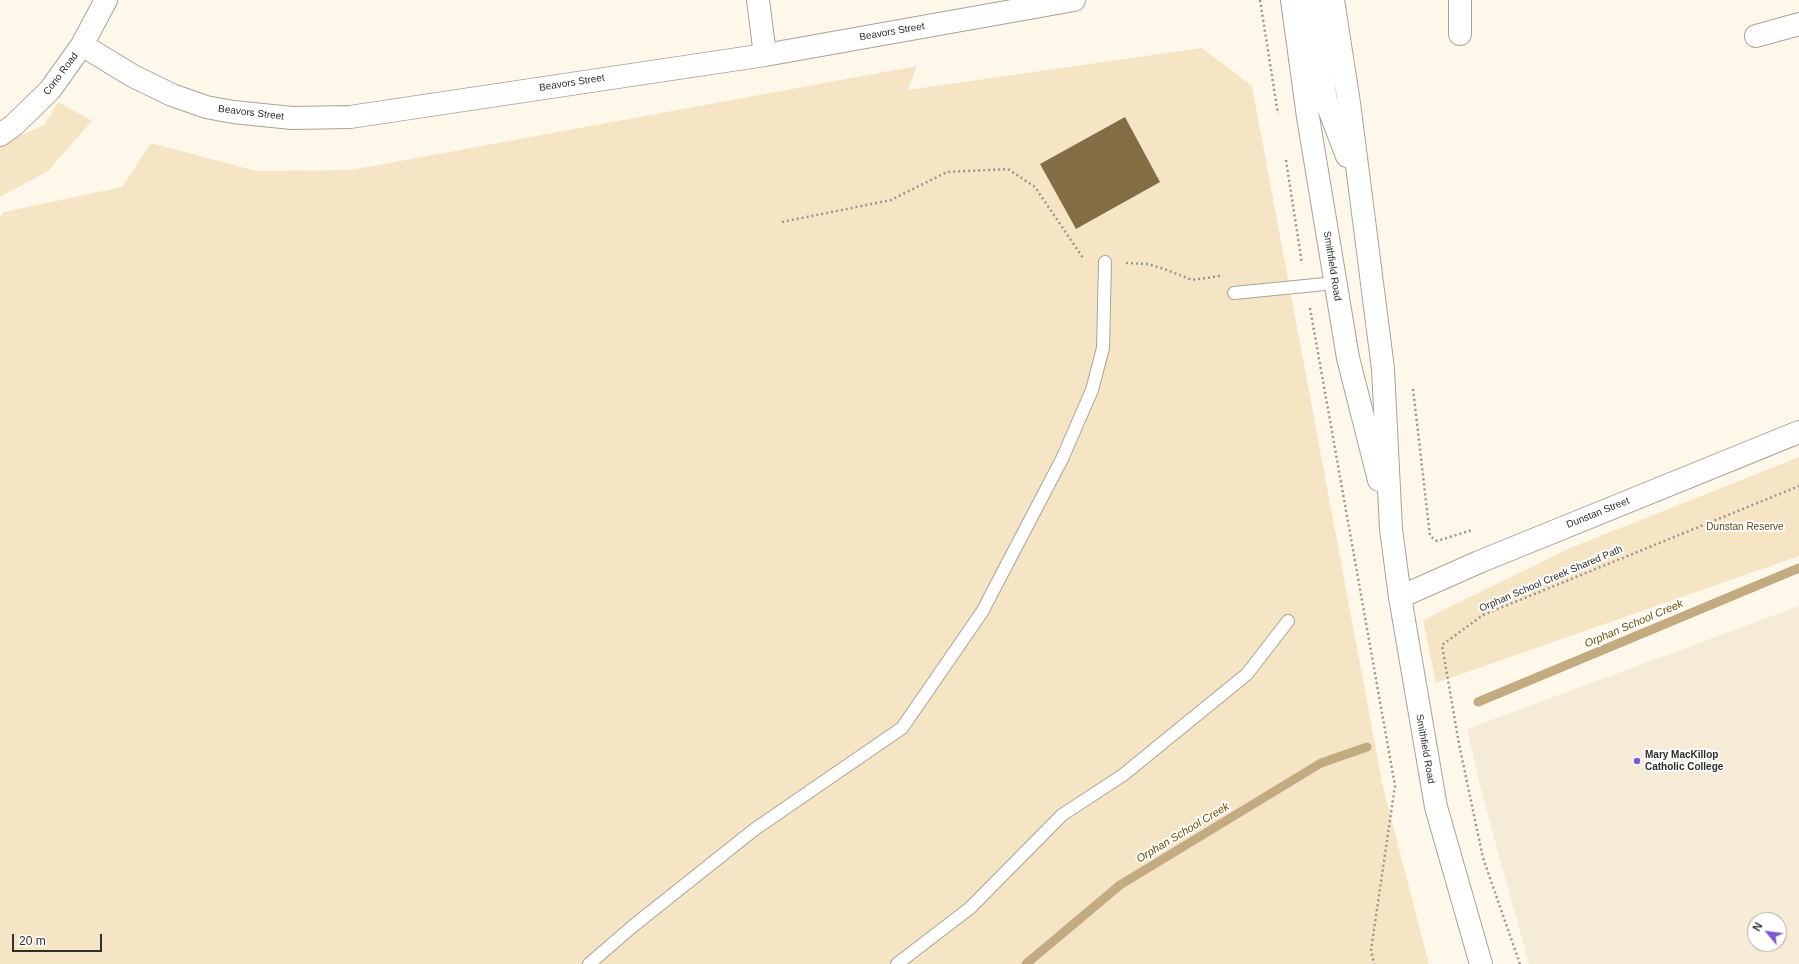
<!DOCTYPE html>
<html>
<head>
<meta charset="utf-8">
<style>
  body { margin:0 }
  #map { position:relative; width:1799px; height:964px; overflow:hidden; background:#fef8eb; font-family:Helvetica,sans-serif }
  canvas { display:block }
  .north { position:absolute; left:1747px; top:912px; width:40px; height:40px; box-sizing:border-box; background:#fff; border:1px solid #acaba9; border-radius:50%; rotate:299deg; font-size:11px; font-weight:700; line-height:16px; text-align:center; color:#302e29 }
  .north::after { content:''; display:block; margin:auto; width:14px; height:18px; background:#7d5ad4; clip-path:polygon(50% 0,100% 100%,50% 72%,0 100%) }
  .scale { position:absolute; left:12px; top:934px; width:90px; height:18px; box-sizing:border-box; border:2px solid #302e29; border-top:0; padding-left:5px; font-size:12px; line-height:14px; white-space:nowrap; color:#302e29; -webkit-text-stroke:3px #fff; paint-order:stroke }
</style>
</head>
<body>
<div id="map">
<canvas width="1799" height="964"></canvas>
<div class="north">N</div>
<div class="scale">20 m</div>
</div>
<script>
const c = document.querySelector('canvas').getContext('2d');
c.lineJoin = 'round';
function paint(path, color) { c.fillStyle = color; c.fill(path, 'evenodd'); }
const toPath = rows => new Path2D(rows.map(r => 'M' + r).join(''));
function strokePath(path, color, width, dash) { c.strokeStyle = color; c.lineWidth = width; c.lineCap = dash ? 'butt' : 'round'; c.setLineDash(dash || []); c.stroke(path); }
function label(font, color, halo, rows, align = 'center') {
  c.font = font + ' Helvetica,sans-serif'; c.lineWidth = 4; c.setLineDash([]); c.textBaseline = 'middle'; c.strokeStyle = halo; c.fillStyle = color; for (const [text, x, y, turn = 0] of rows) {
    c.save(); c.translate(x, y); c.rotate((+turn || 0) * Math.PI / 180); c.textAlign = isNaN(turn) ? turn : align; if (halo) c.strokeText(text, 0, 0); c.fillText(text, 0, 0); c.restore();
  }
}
paint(toPath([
  [1799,606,1799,964,1529,964,1482,794,1467,729],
  [1755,920,1779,920,1779,944,1755,944]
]), '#f5ebd7');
paint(toPath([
  [1202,48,1252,86,1383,787,1429,964,0,964,0,216,4,212,122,187,151,143,256,171,351,170,917,66,908,90],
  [58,102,92,121,48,171,0,197,0,145,44,125],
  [1799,457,1799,556,1436,683,1423,620,1570,548]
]), '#f6e5c5');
strokePath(toPath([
  [1478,702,1799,568],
  [1026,964,1120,885,1321,763,1367,747]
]), '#c2ab80', 9);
paint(toPath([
  [1125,117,1160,182,1076,229,1040,164]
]), '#826d44');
const service = toPath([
  [1234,293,1335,283],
  [589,964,633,926,755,829,902,728,982,612,1062,459,1092,390,1103,348,1105,262],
  [897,964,970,908,1062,815,1123,775,1247,674,1288,621]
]);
const minor = toPath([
  [758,0,765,55],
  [1460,0,1460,34],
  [1756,36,1799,24],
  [82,45,133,76,172,95,206,107,233,112,292,118,350,117,765,55,1074,0],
  [0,135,14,125,50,90,82,45,106,0],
  [1400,597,1479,562,1799,432]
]);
const secondary = toPath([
  [1292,0,1308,117,1348,358,1379,480],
  [1312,0,1326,101,1347,156],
  [1333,0,1349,103,1383,369,1391,529,1400,597,1436,807,1481,964]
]);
strokePath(service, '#a9a398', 14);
strokePath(minor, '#a9a398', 24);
strokePath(secondary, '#a9a398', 24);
strokePath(toPath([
  [1260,0,1278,114],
  [1286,160,1302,264],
  [782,222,891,200,947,172,1008,169,1035,187,1083,258],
  [1126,263,1148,264,1167,270,1192,280,1220,276],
  [1310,308,1395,786,1371,950,1374,964],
  [1413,389,1430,536,1437,541,1472,530],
  [1520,964,1483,858,1459,744,1442,645,1483,615,1799,486]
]), '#9a968d', 2.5, [2, 3]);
strokePath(service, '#fff', 12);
strokePath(minor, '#fff', 22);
strokePath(secondary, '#fff', 22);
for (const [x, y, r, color] of [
  [1637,761,4,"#7d5ad4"]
]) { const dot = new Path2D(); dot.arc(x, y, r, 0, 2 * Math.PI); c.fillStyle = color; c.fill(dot); strokePath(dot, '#fff', 1.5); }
label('10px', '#302e29', '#fff', [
  ["Beavors Street",892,32,-10],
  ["Corio Road",61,74,-53],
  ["Beavors Street",572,83,-9],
  ["Beavors Street",251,113,7],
  ["Smithfield Road",1332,266,81],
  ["Dunstan Street",1598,513,-22],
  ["Orphan School Creek Shared Path",1551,579,-23],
  ["Smithfield Road",1425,749,80]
]);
label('10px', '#634b18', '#fff', [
  ["Dunstan Reserve",1745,527]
]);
label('bold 10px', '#302e29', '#fff', [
  ["Mary MacKillop",1645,755],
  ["Catholic College",1645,767]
], 'left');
label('italic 11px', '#715203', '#fff', [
  ["Orphan School Creek",1634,624,-23],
  ["Orphan School Creek",1183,833,-31]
]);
</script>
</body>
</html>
